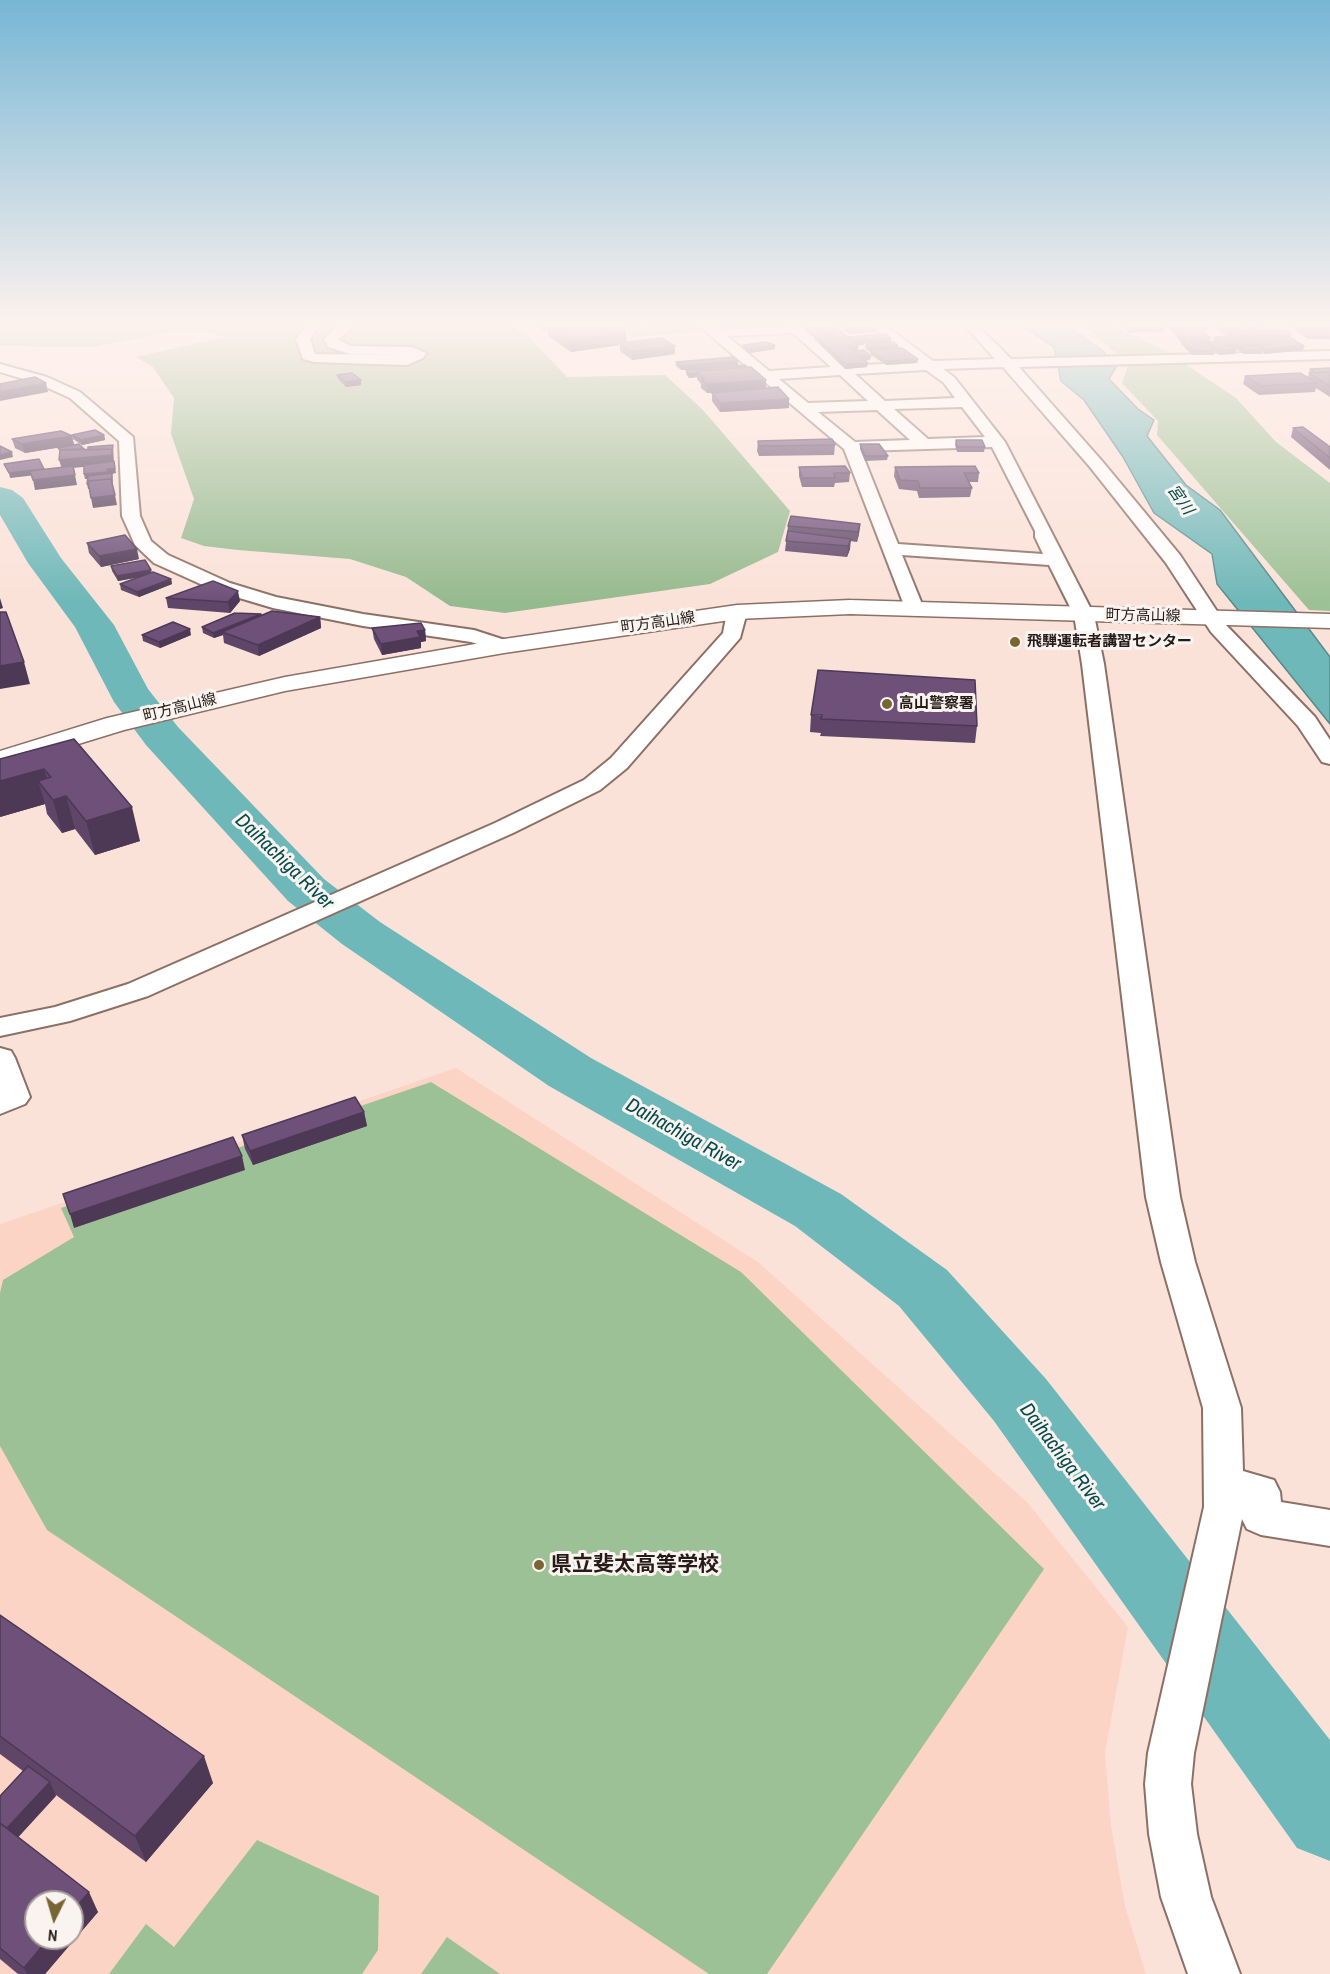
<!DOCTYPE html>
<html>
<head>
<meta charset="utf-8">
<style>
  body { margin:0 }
  #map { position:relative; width:1330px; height:1974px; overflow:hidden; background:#fbe2d9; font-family:"Archivo Narrow",sans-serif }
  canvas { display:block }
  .north { position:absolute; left:24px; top:1890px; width:60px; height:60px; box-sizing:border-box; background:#faf4f1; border:2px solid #a59d9a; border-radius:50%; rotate:185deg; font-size:16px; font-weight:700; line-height:24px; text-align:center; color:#261b17 }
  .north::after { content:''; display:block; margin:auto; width:21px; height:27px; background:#796433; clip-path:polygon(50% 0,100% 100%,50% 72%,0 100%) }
</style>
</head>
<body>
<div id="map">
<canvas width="1330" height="1974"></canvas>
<div class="north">N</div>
</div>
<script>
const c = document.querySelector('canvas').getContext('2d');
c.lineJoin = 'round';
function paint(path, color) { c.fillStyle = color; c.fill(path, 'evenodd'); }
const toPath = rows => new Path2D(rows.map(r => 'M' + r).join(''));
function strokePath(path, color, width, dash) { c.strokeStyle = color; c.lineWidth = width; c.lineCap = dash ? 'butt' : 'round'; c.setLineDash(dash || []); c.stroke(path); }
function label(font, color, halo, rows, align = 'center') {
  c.font = font + ' "Archivo Narrow","Noto Sans JP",sans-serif'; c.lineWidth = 6; c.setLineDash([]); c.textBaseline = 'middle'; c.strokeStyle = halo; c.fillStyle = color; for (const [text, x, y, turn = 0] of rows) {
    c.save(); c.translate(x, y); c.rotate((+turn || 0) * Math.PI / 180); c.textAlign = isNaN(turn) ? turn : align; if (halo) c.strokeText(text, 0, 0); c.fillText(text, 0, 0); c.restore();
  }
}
paint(toPath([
  [456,1068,758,1262,1027,1502,1128,1627,1105,1753,1111,1825,1125,1906,1146,1974,0,1974,0,1224],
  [36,1902,72,1902,72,1938,36,1938]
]), '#fcd4c6');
paint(toPath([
  [651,326,697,326,705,331,633,337,619,328],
  [1080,326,1113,326,1177,356,1121,358,1090,330],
  [1185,364,1236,398,1276,442,1330,483,1330,611,1309,610,1157,435,1158,421,1122,383,1128,366],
  [431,1082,741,1272,1044,1569,767,1974,709,1974,47,1530,0,1446,0,1293,3,1280,74,1237,61,1208],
  [257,1840,379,1896,378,1950,362,1974,109,1974,146,1924,174,1947],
  [447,1937,500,1974,421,1974]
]), '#9dc196');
paint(toPath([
  [0,326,511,326,526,334,567,377,665,375,703,410,790,511,778,552,710,584,505,613,450,606,406,577,350,559,238,550,204,546,181,538,194,499,171,434,174,398,153,367,136,357,224,337,212,333,177,331,92,347,4,346,0,346]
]), '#96ba8f');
const water = toPath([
  [1022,326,1068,326,1103,351,1116,367,1109,379,1138,409,1154,420,1147,436,1186,485,1220,510,1330,657,1330,724,1217,584,1212,554,1154,513,1123,457,1084,400,1061,381,1054,347,1022,326]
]);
paint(water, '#6fb8b9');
strokePath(water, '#598988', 1.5);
paint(toPath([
  [0,487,12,490,23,498,61,558,114,625,148,689,178,727,324,879,380,922,591,1058,841,1194,947,1270,1046,1379,1330,1740,1330,1861,1297,1848,994,1421,899,1306,795,1226,549,1086,342,944,288,901,146,745,114,702,75,627,28,563,0,515,0,487]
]), '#6fb8b9');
const street = toPath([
  [306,326,319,326,310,339,315,354,408,355,350,354,328,347,324,339,338,326,353,326,338,340,351,346,411,347,426,353,423,358,407,365,314,362,303,359,296,339,306,326],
  [699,326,714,326,718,329,854,326,848,330,808,332,847,366,916,362,872,326,886,326,933,361,995,359,965,326,978,326,1011,359,1330,351,1330,359,1019,367,1102,461,1180,555,1226,625,1315,717,1330,740,1330,764,1322,762,1298,726,1211,632,1166,563,1090,467,1003,367,943,369,954,377,1005,442,1094,615,1104,664,1180,1197,1195,1262,1241,1408,1243,1471,1274,1480,1280,1492,1281,1502,1330,1510,1330,1546,1261,1535,1247,1529,1242,1519,1194,1753,1191,1784,1197,1834,1211,1897,1240,1974,1188,1974,1161,1897,1149,1834,1145,1784,1148,1753,1204,1507,1203,1408,1161,1262,1146,1197,1082,664,1074,615,1049,565,902,555,924,609,921,613,914,615,907,613,844,449,699,326],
  [793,333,831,367,769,371,727,336,793,333],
  [926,370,944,383,955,398,885,401,855,374,926,370],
  [840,375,868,401,808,403,779,379,840,375],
  [962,407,985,437,928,439,894,409,962,407],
  [877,410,910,440,855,442,818,412,877,410],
  [992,447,1035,531,1035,537,1043,554,898,544,861,451,992,447],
  [0,364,47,377,80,392,133,437,140,516,151,541,168,555,230,583,276,597,363,614,474,630,511,642,514,646,511,650,504,652,471,642,363,626,273,608,216,591,154,563,135,545,122,516,119,441,70,398,37,383,0,372,0,364],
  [737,606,744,608,747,612,740,638,627,768,600,790,513,833,148,996,70,1021,0,1036,0,1018,55,1007,128,984,495,823,584,780,611,758,723,633,727,612,730,608,737,606],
  [0,1048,11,1051,15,1058,30,1097,25,1104,0,1114,0,1048]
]);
const secondary = toPath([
  [850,600,1330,614,1330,628,850,614,737,619,504,653,285,691,124,730,0,768,0,751,107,718,285,677,504,639,737,605,850,600]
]);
strokePath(street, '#8c7066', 4);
strokePath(secondary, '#8c7066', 3);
paint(street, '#fff');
paint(secondary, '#fff');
paint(toPath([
  [539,326,623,326,627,340,626,342,675,346,675,354,632,360,620,351,620,345,571,352,548,336,548,330,543,331],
  [805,326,817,326,848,337,861,338,861,336,891,342,898,346,898,348,918,359,917,363,886,365,870,354,870,352,865,348,866,344,864,343,864,345,857,345,858,346,858,351,871,356,870,360,865,360,867,367,845,369,814,339,814,336,811,336,805,331],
  [843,326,873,326,875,328,875,332,849,334,843,328],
  [1123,326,1162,326,1164,328,1164,332,1129,333],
  [1169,326,1208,326,1208,331,1202,331,1211,338,1210,342,1214,342,1213,341,1214,337,1227,336,1217,330,1218,326,1237,326,1237,327,1243,330,1292,334,1291,338,1304,346,1303,350,1264,354,1262,352,1262,354,1244,354,1237,350,1238,349,1234,349,1236,350,1235,354,1219,355,1215,351,1214,355,1192,355,1181,344,1181,342,1168,327],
  [1241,326,1267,326,1249,330],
  [1295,326,1330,326,1330,339,1308,339,1294,330],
  [743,345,775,349,750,353,743,349],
  [738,361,738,365,789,408,720,412,712,401,712,393,707,393,701,388,701,384,697,379,697,377,689,378,686,374,686,370,681,370,676,366,676,362],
  [1330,368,1330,397,1316,388,1315,392,1259,395,1243,384,1245,376,1308,377,1310,369],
  [337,375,361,385,346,387,338,379],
  [1293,428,1330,447,1330,470,1291,437],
  [72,435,104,435,105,440,82,445,73,439],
  [72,436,74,445,25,453,15,448,12,439],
  [956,440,985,447,984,452,957,452,955,445],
  [758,441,835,445,834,455,759,456,757,451],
  [860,444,888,456,887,460,865,461,860,449],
  [799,467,850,473,849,482,835,483,834,487,802,487,799,476],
  [895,467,979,473,978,482,969,482,972,488,970,497,919,498,917,491,899,489,894,476],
  [860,524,859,534,857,542,850,541,850,549,847,557,785,551,788,526],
  [87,543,139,559,101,567,89,553],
  [111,566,152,572,171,579,172,584,139,597,121,590,120,584,138,577,118,581,112,571],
  [166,598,240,601,230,613,168,608],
  [261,616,320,617,321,628,259,656,224,643,223,635,214,638,203,633,202,627],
  [372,628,425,630,426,641,421,642,421,648,382,655,374,639],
  [142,635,191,635,160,648,143,641],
  [811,715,977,726,975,743,820,736,821,733,810,732],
  [74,739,140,841,95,855,75,829,62,833,47,814,45,804,0,817],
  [364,1112,367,1126,253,1165,245,1149,242,1135],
  [0,1615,213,1783,146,1862,56,1795,18,1837,98,1912,45,1974,18,1974,0,1959,0,1796,23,1771,0,1754]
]), '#5f4568');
paint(toPath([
  [548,326,548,330,543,331,543,327],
  [1209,326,1208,331,1196,331,1197,327],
  [1249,326,1267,326,1249,330],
  [626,328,626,345,620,343,620,345,571,352,571,340],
  [875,328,875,332,849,334,849,329],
  [827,331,826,335,814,335,814,336,811,336,812,332],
  [891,339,891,343,866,344,866,340],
  [864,341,864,345,853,346,853,342],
  [775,345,775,349,750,353,750,349],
  [675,346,675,354,632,360,632,351],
  [858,346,858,351,848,351,849,347],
  [898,346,898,350,870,350,870,352,870,348],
  [1304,346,1303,350,1264,354,1265,349],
  [860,356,871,356,870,360,860,361],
  [918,359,917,363,886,365,886,361],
  [738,361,738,365,681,370,681,366],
  [868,363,867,367,845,369,846,364],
  [697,373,697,377,689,378,689,374],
  [361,380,361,385,346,387,346,382],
  [766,380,766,389,707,393,707,384],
  [46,383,48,392,0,401,0,392],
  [789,399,789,408,720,412,720,403],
  [104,435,105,440,82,445,81,440],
  [72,436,74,445,25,453,22,444],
  [113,445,114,464,62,469,59,460],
  [12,452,13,457,0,460,0,455],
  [114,461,116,473,112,474,113,487,88,489,87,484,109,477,85,479,84,474,107,469],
  [44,469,45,474,10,478,9,473],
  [75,475,77,485,35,490,33,480],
  [115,495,117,505,93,508,91,498],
  [860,524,859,534,857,542,858,532],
  [851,539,850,549,847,557,848,546],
  [137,549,139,559,101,567,99,556],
  [151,570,152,575,118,581,117,576],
  [171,579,172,584,139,597,137,592],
  [238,591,240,601,230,613,228,602],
  [0,598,3,608,0,609],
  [261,614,262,620,222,632,223,635,214,638,213,633],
  [320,617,321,628,259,656,258,645],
  [190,629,191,635,160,648,159,642],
  [425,630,426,641,421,642,421,648,382,655,381,644,417,631],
  [24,662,30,684,0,689,0,666],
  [44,769,52,799,38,781,45,804,0,817,0,781],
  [66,796,75,829,62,833,53,800],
  [132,807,140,841,95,855,86,821],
  [364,1112,367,1126,253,1165,250,1151],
  [242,1156,245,1170,74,1228,70,1214],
  [204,1756,213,1783,146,1862,135,1836],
  [50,1782,56,1796,12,1844,5,1831],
  [89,1892,98,1912,45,1974,27,1974,24,1968,49,1938,72,1938,72,1912]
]), '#4d3855');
const building = toPath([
  [551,326,623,326,626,328,620,329,626,333,571,340,551,326],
  [805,326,833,326,848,337,859,336,864,341,853,342,858,346,849,347,853,351,864,350,871,356,860,356,868,363,846,364,814,335,828,334,836,337,827,331,812,332,805,326],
  [845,326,873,326,875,328,849,329,845,326],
  [1127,326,1162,326,1164,328,1130,329,1127,326],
  [1171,326,1209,326,1197,327,1211,338,1191,339,1197,344,1206,342,1215,351,1193,351,1182,340,1185,340,1171,326],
  [1218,326,1235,326,1243,330,1231,330,1231,333,1229,333,1218,326],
  [1301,326,1330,326,1330,331,1310,331,1301,326],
  [1284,329,1292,334,1241,336,1231,330,1284,329],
  [886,334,891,339,866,340,861,336,886,334],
  [1231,336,1244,344,1227,345,1236,350,1220,350,1208,342,1220,341,1214,337,1231,336],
  [662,338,675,346,632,351,620,343,662,338],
  [1291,338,1304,346,1265,349,1259,345,1274,345,1253,344,1248,341,1291,338],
  [766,342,775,345,750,349,743,345,766,342],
  [894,342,898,346,870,348,866,344,894,342],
  [1256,345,1263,350,1245,350,1238,346,1256,345],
  [902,348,918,359,886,361,870,350,902,348],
  [733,357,738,361,681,366,676,362,733,357],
  [745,365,747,367,697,371,697,373,689,374,686,370,745,365],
  [751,367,766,380,707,384,701,379,704,379,697,371,751,367],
  [1330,368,1330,372,1316,373,1310,369,1330,368],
  [1330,372,1330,387,1309,373,1330,372],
  [352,373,361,380,346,382,337,375,352,373],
  [1300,373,1317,383,1261,386,1245,376,1300,373],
  [35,377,46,383,0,392,0,384,35,377],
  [778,387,789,399,720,403,712,393,778,387],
  [1303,427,1330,447,1330,458,1293,428,1303,427],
  [95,430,104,435,81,440,72,435,95,430],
  [61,431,72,436,22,444,12,439,61,431],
  [832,439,835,445,759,446,758,441,832,439],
  [956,440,982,440,985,447,957,447,956,440],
  [79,444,84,449,60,450,58,448,79,444],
  [860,444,879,444,888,456,865,456,860,444],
  [113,445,112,452,112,449,88,450,88,447,113,445],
  [0,446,12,452,0,455,0,446],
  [112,449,112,455,59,460,60,450,112,449],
  [39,459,44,469,9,473,4,464,39,459],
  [114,461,115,469,107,469,108,472,84,474,84,465,114,461],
  [73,466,75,475,33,480,30,471,73,466],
  [845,466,850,473,834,473,835,478,802,478,799,467,845,466],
  [975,466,979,473,964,473,972,488,920,488,918,481,900,480,895,467,975,466],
  [112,473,112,482,111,479,88,481,88,484,87,484,88,476,112,473],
  [111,479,115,495,91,498,88,481,111,479],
  [791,516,860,524,858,532,788,526,791,516],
  [788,531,851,539,848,546,786,541,788,531],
  [125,535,137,549,99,556,87,543,125,535],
  [145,560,151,570,117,576,111,566,145,560],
  [153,572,171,579,137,592,120,584,153,572],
  [213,581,238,591,228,602,166,598,213,581],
  [272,611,320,617,258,645,222,632,272,611],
  [0,612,6,612,24,662,0,666,0,612],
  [235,613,261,614,213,633,202,627,235,613],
  [173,622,190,629,159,642,142,635,173,622],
  [421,623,425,630,417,631,420,637,381,644,372,628,421,623],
  [818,670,975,680,977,726,821,719,822,715,811,715,818,670],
  [74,739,132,807,86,821,66,796,53,800,38,781,51,777,44,769,0,781,0,759,74,739],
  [355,1097,364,1112,250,1151,242,1135,355,1097],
  [233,1137,242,1156,70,1214,63,1194,233,1137],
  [0,1615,204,1756,135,1836,0,1736,0,1615],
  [28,1766,50,1782,7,1828,0,1823,0,1796,28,1766],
  [0,1823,89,1892,72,1912,72,1902,36,1902,36,1938,49,1938,24,1968,0,1948,0,1823]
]);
paint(building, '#6e5079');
strokePath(building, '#4d3855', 1.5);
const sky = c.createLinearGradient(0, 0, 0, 602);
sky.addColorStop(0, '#77b6d5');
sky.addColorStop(0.54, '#fdf2ee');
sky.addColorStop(1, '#fdf2ee00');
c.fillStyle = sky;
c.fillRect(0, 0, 1330, 602);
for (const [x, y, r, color] of [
  [1015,642,6,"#796433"],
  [887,704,6,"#796433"],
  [539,1565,6,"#796433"]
]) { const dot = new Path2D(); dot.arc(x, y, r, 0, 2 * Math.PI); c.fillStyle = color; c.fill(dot); strokePath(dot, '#faf4f1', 2); }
label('15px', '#261b17', '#faf4f1', [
  ["町方高山線",1143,616,1],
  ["町方高山線",658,623,-8],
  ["町方高山線",180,708,-14]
]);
label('bold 15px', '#261b17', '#faf4f1', [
  ["飛騨運転者講習センター",1027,642],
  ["高山警察署",899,704]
], 'left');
label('italic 16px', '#064b4c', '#faf4f1', [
  ["宮川",1180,500,55]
]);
label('italic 20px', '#064b4c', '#faf4f1', [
  ["Daihachiga River",284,862,44],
  ["Daihachiga River",683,1135,29],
  ["Daihachiga River",1062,1457,53]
]);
label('bold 21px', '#261b17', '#faf4f1', [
  ["県立斐太高等学校",551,1565]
], 'left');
</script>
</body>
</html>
